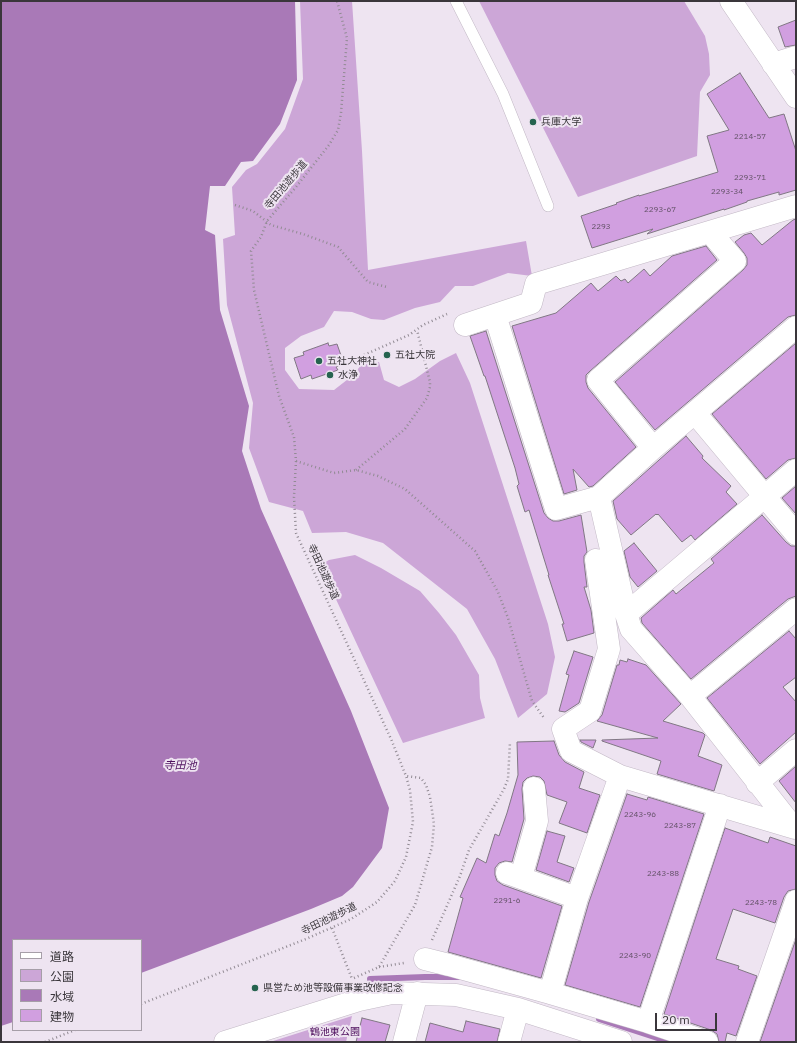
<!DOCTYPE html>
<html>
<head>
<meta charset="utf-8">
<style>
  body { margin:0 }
  #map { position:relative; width:797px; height:1043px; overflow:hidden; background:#eee4f1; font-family:"IBM Plex Sans","Noto Sans JP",sans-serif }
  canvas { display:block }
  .frame { position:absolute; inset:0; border:2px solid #3a363b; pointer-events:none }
  .legend { position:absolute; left:12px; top:939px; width:130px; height:92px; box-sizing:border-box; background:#eee4f1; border:1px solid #a69ea8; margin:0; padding:5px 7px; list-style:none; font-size:12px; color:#3a363b }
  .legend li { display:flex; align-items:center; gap:8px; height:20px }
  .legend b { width:20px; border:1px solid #a69ea8 }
  .scale { position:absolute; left:655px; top:1013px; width:62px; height:18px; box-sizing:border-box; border:2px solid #3a363b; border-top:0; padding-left:5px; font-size:12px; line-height:14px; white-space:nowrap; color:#3a363b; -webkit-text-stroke:3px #eee4f1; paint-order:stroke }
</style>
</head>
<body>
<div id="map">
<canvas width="797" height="1043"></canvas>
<div class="frame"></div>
<ul class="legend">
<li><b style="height:5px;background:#fff"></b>道路</li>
<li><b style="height:11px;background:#cca6d7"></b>公園</li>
<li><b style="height:11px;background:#a979b7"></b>水域</li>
<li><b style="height:11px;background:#d19fe0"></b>建物</li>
</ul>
<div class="scale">20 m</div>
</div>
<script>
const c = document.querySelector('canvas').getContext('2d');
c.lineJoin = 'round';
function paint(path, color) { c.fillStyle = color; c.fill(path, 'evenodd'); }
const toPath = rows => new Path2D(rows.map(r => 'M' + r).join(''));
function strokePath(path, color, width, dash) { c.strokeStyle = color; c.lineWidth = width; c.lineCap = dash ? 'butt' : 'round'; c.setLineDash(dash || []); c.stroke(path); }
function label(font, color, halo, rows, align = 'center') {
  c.font = font + ' "IBM Plex Sans","Noto Sans JP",sans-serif'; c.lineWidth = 4; c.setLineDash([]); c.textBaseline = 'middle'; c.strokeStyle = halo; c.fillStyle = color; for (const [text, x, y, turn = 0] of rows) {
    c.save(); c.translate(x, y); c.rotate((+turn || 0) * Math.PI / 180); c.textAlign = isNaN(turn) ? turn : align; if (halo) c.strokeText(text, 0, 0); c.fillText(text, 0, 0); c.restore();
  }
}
paint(toPath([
  [300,1,352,1,362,151,368,270,526,241,532,276,508,273,473,286,455,286,440,302,415,308,384,320,371,319,352,312,334,311,324,327,301,336,285,348,285,370,299,389,334,390,352,376,363,363,379,362,384,380,399,387,415,379,440,361,456,353,470,383,548,624,555,657,547,694,518,718,495,659,467,609,383,543,346,532,312,533,303,511,269,502,249,448,253,403,227,305,223,239,235,235,232,187,246,170,257,164,285,129,303,79],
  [479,1,684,1,705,36,709,54,710,75,700,92,697,156,578,197],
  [355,555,381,568,420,591,439,613,456,635,479,675,480,698,485,718,403,743,320,565,329,560],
  [352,1016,346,1042,270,1042]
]), '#cca6d7');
paint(toPath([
  [1,1,295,1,297,80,280,124,253,161,241,162,225,186,210,186,205,230,215,235,220,310,249,406,242,451,261,509,351,711,389,808,382,848,353,887,342,896,311,909,141,973,141,940,13,940,13,1022,1,1026]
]), '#a979b7');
strokePath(toPath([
  [370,979,425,977,459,977],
  [599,1019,670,1042]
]), '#a979b7', 6);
const building = toPath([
  [796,20,796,45,785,47,778,27,796,20],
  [740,73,769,118,784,114,796,151,796,190,779,195,779,192,747,201,747,202,724,210,724,209,647,234,653,229,592,248,581,216,617,204,616,203,639,195,639,196,718,172,707,136,729,130,707,94,740,73],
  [796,219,796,315,788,317,655,430,615,382,743,270,747,265,747,258,744,253,735,242,744,235,751,233,762,245,793,220,796,219],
  [706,246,717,260,590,371,586,375,586,382,588,388,636,447,593,486,589,487,573,469,577,490,564,494,512,326,556,313,591,283,598,291,616,276,621,281,625,279,628,283,644,269,650,276,672,256,706,246],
  [486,331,544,513,548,518,553,521,559,521,581,515,587,552,584,556,584,562,587,587,584,587,591,610,594,633,567,641,562,624,564,624,548,575,549,575,529,510,525,512,517,486,519,484,515,468,485,376,484,376,470,336,486,331],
  [328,343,329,346,337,344,344,364,336,367,338,370,312,379,311,375,301,379,294,358,304,355,303,352,328,343],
  [796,343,796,458,788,460,766,479,712,414,796,343],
  [686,436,703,456,702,458,731,486,726,492,737,504,695,540,691,535,682,542,658,514,657,515,656,514,631,535,617,519,613,501,686,436],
  [796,486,796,514,782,498,796,486],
  [762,515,786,542,791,546,796,546,796,596,788,599,691,679,642,623,641,618,673,590,676,594,714,563,711,559,762,515],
  [634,543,657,571,638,587,630,577,624,551,634,543],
  [789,631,796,639,796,677,783,687,796,702,796,732,760,764,707,698,789,631],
  [574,651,593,657,579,703,565,712,559,711,569,675,566,674,574,651],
  [628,659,646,665,681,704,663,721,703,733,705,735,698,756,722,765,714,791,657,774,661,761,602,741,602,740,658,738,597,721,602,715,617,665,619,665,620,660,627,662,628,659],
  [580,740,596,740,593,748,581,742,580,740],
  [554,741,559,755,565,762,584,772,579,788,600,795,587,833,559,823,567,802,547,795,544,781,540,777,533,776,527,778,523,782,522,789,524,819,512,862,505,861,499,863,495,868,495,875,497,881,503,885,562,906,541,978,448,952,463,898,460,897,477,858,486,863,495,834,499,836,507,813,518,775,517,742,554,741],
  [796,766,796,803,779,781,796,766],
  [627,794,647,800,648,797,704,814,640,1007,565,985,589,902,627,794],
  [725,828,768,843,770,837,796,846,796,889,788,891,784,897,775,923,733,909,716,959,739,966,738,969,757,976,736,1036,727,1033,725,1042,719,1042,717,1034,711,1030,664,1014,725,828],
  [547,831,565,836,557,862,574,868,569,882,536,870,547,831],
  [796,939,796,1042,760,1042,796,939],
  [362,1018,390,1025,385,1042,356,1042,362,1018],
  [466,1021,500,1029,497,1042,425,1042,430,1023,463,1032,466,1021]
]);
paint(building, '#d19fe0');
strokePath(building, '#807783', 1);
const lane = toPath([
  [456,1,503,94,548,206]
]);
const street = toPath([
  [731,1,796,97],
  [773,64,796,57],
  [465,325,495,315],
  [695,413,796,534],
  [653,448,598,380,735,261,710,232],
  [599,497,556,509,495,315,531,303,536,284,796,206],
  [596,560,609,649,590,711,563,729,571,751,620,776,795,828],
  [626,614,796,470],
  [690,696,796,609],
  [620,776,577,898,550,993,648,1022,707,1042],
  [757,783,796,750],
  [792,826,690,696,631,629,626,614,599,497,653,448,796,327],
  [507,873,577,898],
  [521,877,537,821,534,788],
  [425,959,449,965,550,993],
  [648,1022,720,805],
  [225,1042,359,1000,392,993,456,995,518,1009,621,1042],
  [404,1042,417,993],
  [509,1042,518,1009],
  [747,1042,796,901]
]);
strokePath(lane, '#c2b8c5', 12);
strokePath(street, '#c2b8c5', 23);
strokePath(toPath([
  [235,205,253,211,271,225,303,234,338,247,368,282,387,287],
  [364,355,409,335,423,325,447,314],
  [296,461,334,473,356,470,378,476,405,489,475,551,498,592,508,618,532,701,544,718],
  [356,470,405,429,427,398,430,387,430,382,417,330],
  [332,928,352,979],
  [432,940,460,876,469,850,504,789,508,779,510,742],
  [379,967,404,963],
  [354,978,379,967,415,905,432,847,434,824,430,797,426,785,421,778,406,776],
  [141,1004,306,939,351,919,377,902,395,881,406,857,413,822,410,790,406,776,391,739,296,533,294,497,296,461,294,437,279,396,254,290,251,251,261,237,267,221,296,187,329,145,338,130,341,113,347,38,337,1],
  [45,1042,75,1030]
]), '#928b94', 2.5, [1, 3]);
strokePath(lane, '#fff', 11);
strokePath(street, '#fff', 22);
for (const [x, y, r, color] of [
  [533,122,4,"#25634f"],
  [387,355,4,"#25634f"],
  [319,361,4,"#25634f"],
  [330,375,4,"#25634f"],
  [255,988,4,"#25634f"]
]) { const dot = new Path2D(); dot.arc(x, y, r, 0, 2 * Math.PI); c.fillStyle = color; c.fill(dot); strokePath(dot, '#eee4f1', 1.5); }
label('8px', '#605064', null, [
  ["2214-57",750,137],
  ["2293-71",750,178],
  ["2293-34",727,192],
  ["2293-67",660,210],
  ["2293",601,227],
  ["2243-96",640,815],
  ["2243-87",680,826],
  ["2243-88",663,874],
  ["2291-6",507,901],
  ["2243-78",761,903],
  ["2243-90",635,956]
]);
label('10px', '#3a363b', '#eee4f1', [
  ["兵庫大学",541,122],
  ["五社大院",395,355],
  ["五社大神社",327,361],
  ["水浄",338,375],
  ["県営ため池等設備事業改修記念",263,988]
], 'left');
label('10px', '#3a363b', '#eee4f1', [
  ["寺田池遊歩道",286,185,-50],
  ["寺田池遊歩道",323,572,65],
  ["寺田池遊歩道",329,919,-26]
]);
label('10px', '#4b0b5b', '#eee4f1', [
  ["鶴池東公園",335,1032]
]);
label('italic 11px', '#501260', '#eee4f1', [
  ["寺田池",180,766]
]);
</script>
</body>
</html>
